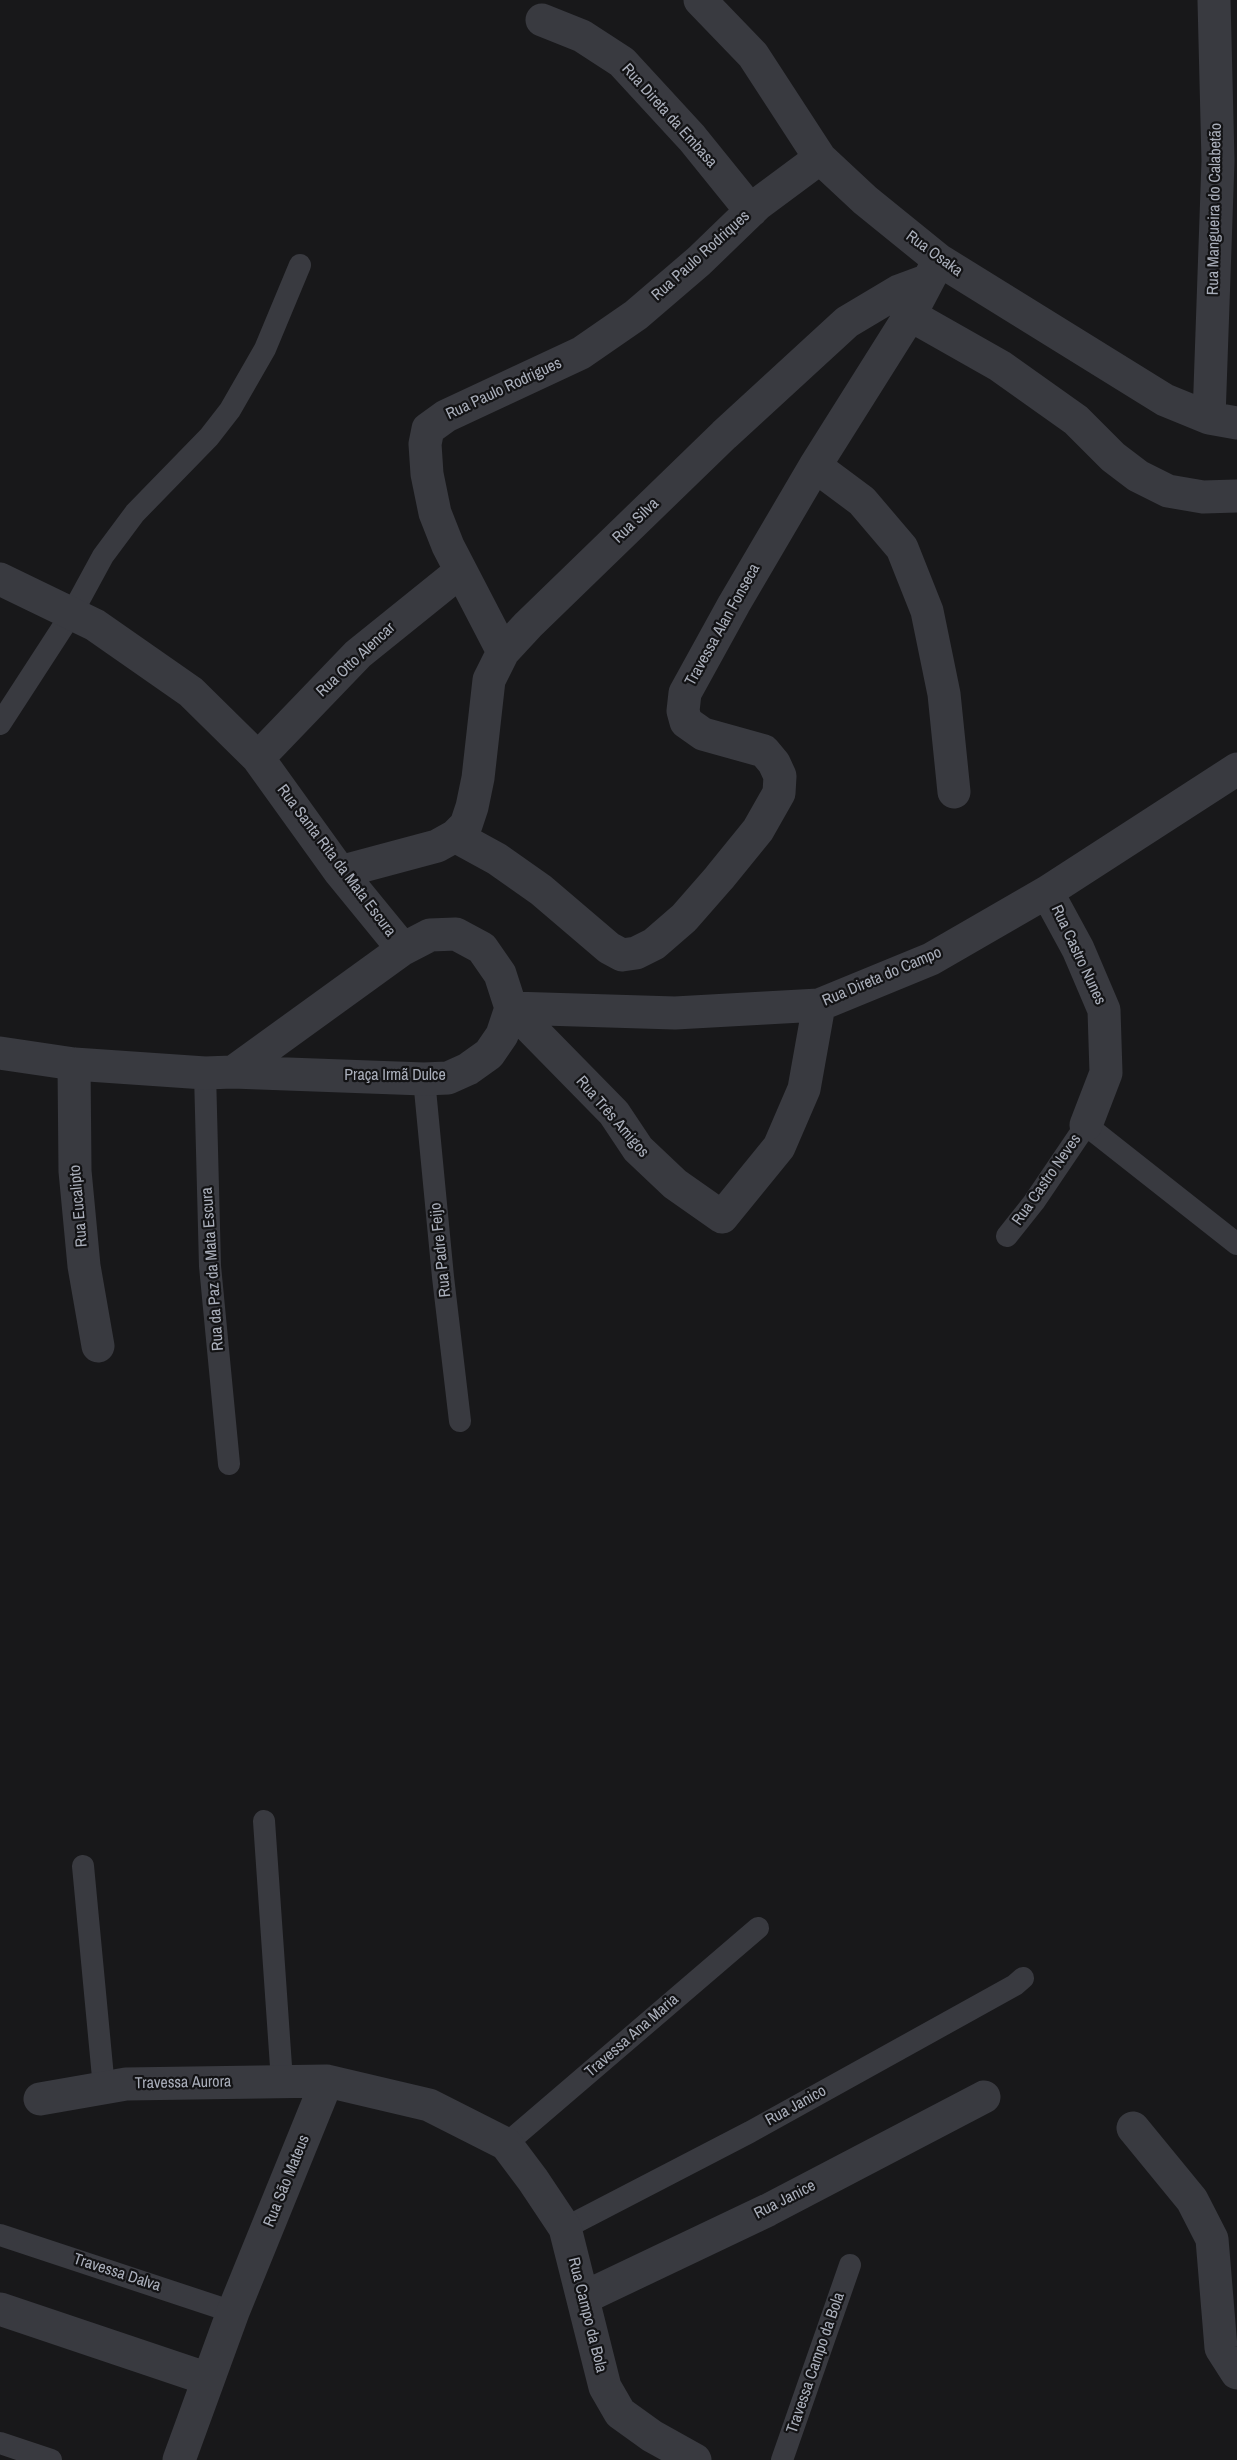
<!DOCTYPE html>
<html>
<head>
<meta charset="utf-8">
<style>
  body { margin:0 }
  canvas { display:block; background:#18181a }
</style>
</head>
<body>
<canvas width="1237" height="2460"></canvas>
<script>
const c = document.querySelector('canvas').getContext('2d');
c.lineJoin = 'round';
const toPath = rows => new Path2D(rows.map(r => 'M' + r).join(''));
function strokePath(path, color, width, dash) { c.strokeStyle = color; c.lineWidth = width; c.lineCap = dash ? 'butt' : 'round'; c.setLineDash(dash || []); c.stroke(path); }
function label(font, color, halo, rows, align = 'center') {
  c.font = font + ' "Archivo Narrow",sans-serif'; c.lineWidth = 4.5; c.setLineDash([]); c.textBaseline = 'middle'; c.strokeStyle = halo; c.fillStyle = color; for (const [text, x, y, turn = 0] of rows) {
    c.save(); c.translate(x, y); c.rotate((+turn || 0) * Math.PI / 180); c.textAlign = isNaN(turn) ? turn : align; if (halo) c.strokeText(text, 0, 0); c.fillText(text, 0, 0); c.restore();
  }
}
strokePath(toPath([
  [0,724,72,613,103,556,135,513,209,437,230,410,265,349,300,265],
  [205,1073,210,1266,229,1464],
  [424,1079,443,1277,460,1421],
  [1007,1236,1034,1202,1086,1125,1237,1244],
  [264,1821,282,2081],
  [83,1866,104,2088],
  [506,2144,758,1928],
  [565,2228,750,2132,1015,1985,1023,1978],
  [0,2235,233,2312],
  [0,2443,51,2460],
  [782,2460,850,2265]
]), '#393a40', 22);
strokePath(toPath([
  [700,0,753,55,820,158,865,200,939,260,1165,400,1209,418,1237,423],
  [542,20,582,36,622,62,692,138,751,211],
  [910,315,1000,366,1076,420,1113,457,1138,476,1168,491,1203,497,1237,496],
  [1209,418,1218,161,1214,0],
  [815,466,862,501,902,548,927,611,944,694,954,792],
  [0,579,95,625,191,692,258,758,340,872,403,949,233,1072,205,1073,74,1064,0,1053],
  [503,652,448,546,435,513,427,474,425,444,428,429,446,416,581,353,636,315,699,261,758,204,820,158],
  [258,758,358,654,461,571],
  [455,836,497,859,541,890,609,948,622,955,636,953,654,944,684,918,719,878,758,830,779,793,780,776,774,763,764,751,703,734,686,722,683,711,685,693,734,604,815,466,910,315,939,260],
  [340,872,437,846,455,836,466,825,472,807,478,778,489,680,503,652,528,625,724,435,847,322,899,291,926,281],
  [1047,892,1078,949,1104,1010,1106,1073,1086,1125],
  [511,1008,675,1013,819,1005,931,959,1047,892,1237,769],
  [511,1008,614,1113,638,1149,675,1184,722,1217,779,1147,804,1089,819,1005],
  [74,1064,75,1171,84,1266,98,1346],
  [233,1072,424,1079,448,1078,468,1069,489,1054,502,1035,511,1008,500,974,482,948,456,934,430,935,403,949],
  [40,2099,126,2084,327,2081],
  [1133,2128,1192,2200,1212,2239,1221,2348,1237,2373],
  [583,2298,768,2210,984,2097],
  [0,2309,208,2379],
  [179,2460,233,2312,327,2081,429,2105,506,2144,533,2180,565,2228,605,2387,620,2413,652,2436,695,2460]
]), '#393a40', 33);
label('16px', '#aaafbb', '#131315', [
  ["Rua Direta da Embasa",669,116,48],
  ["Rua Mangueira do Calabetão",1215,209,-89],
  ["Rua Osaka",934,254,36],
  ["Rua Paulo Rodriques",701,256,-42],
  ["Rua Paulo Rodrigues",504,389,-25],
  ["Rua Silva",636,521,-44],
  ["Travessa Alan Fonseca",723,625,-61],
  ["Rua Otto Alencar",356,660,-43],
  ["Rua Santa Rita da Mata Escura",336,861,53],
  ["Rua Castro Nunes",1078,955,65],
  ["Rua Direta do Campo",882,977,-23],
  ["Praça Irmã Dulce",395,1076],
  ["Rua Três Amigos",612,1117,49],
  ["Rua Castro Neves",1047,1180,-55],
  ["Rua Eucalipto",79,1206,-95],
  ["Rua Padre Feijo",441,1250,-96],
  ["Rua da Paz da Mata Escura",213,1269,-94],
  ["Travessa Ana Maria",632,2036,-41],
  ["Travessa Aurora",183,2083,-1],
  ["Rua Janico",796,2106,-29],
  ["Rua São Mateus",287,2181,-68],
  ["Rua Janice",785,2200,-27],
  ["Travessa Dalva",117,2273,18],
  ["Rua Campo da Bola",587,2315,76],
  ["Travessa Campo da Bola",816,2363,-71]
]);
</script>
</body>
</html>
